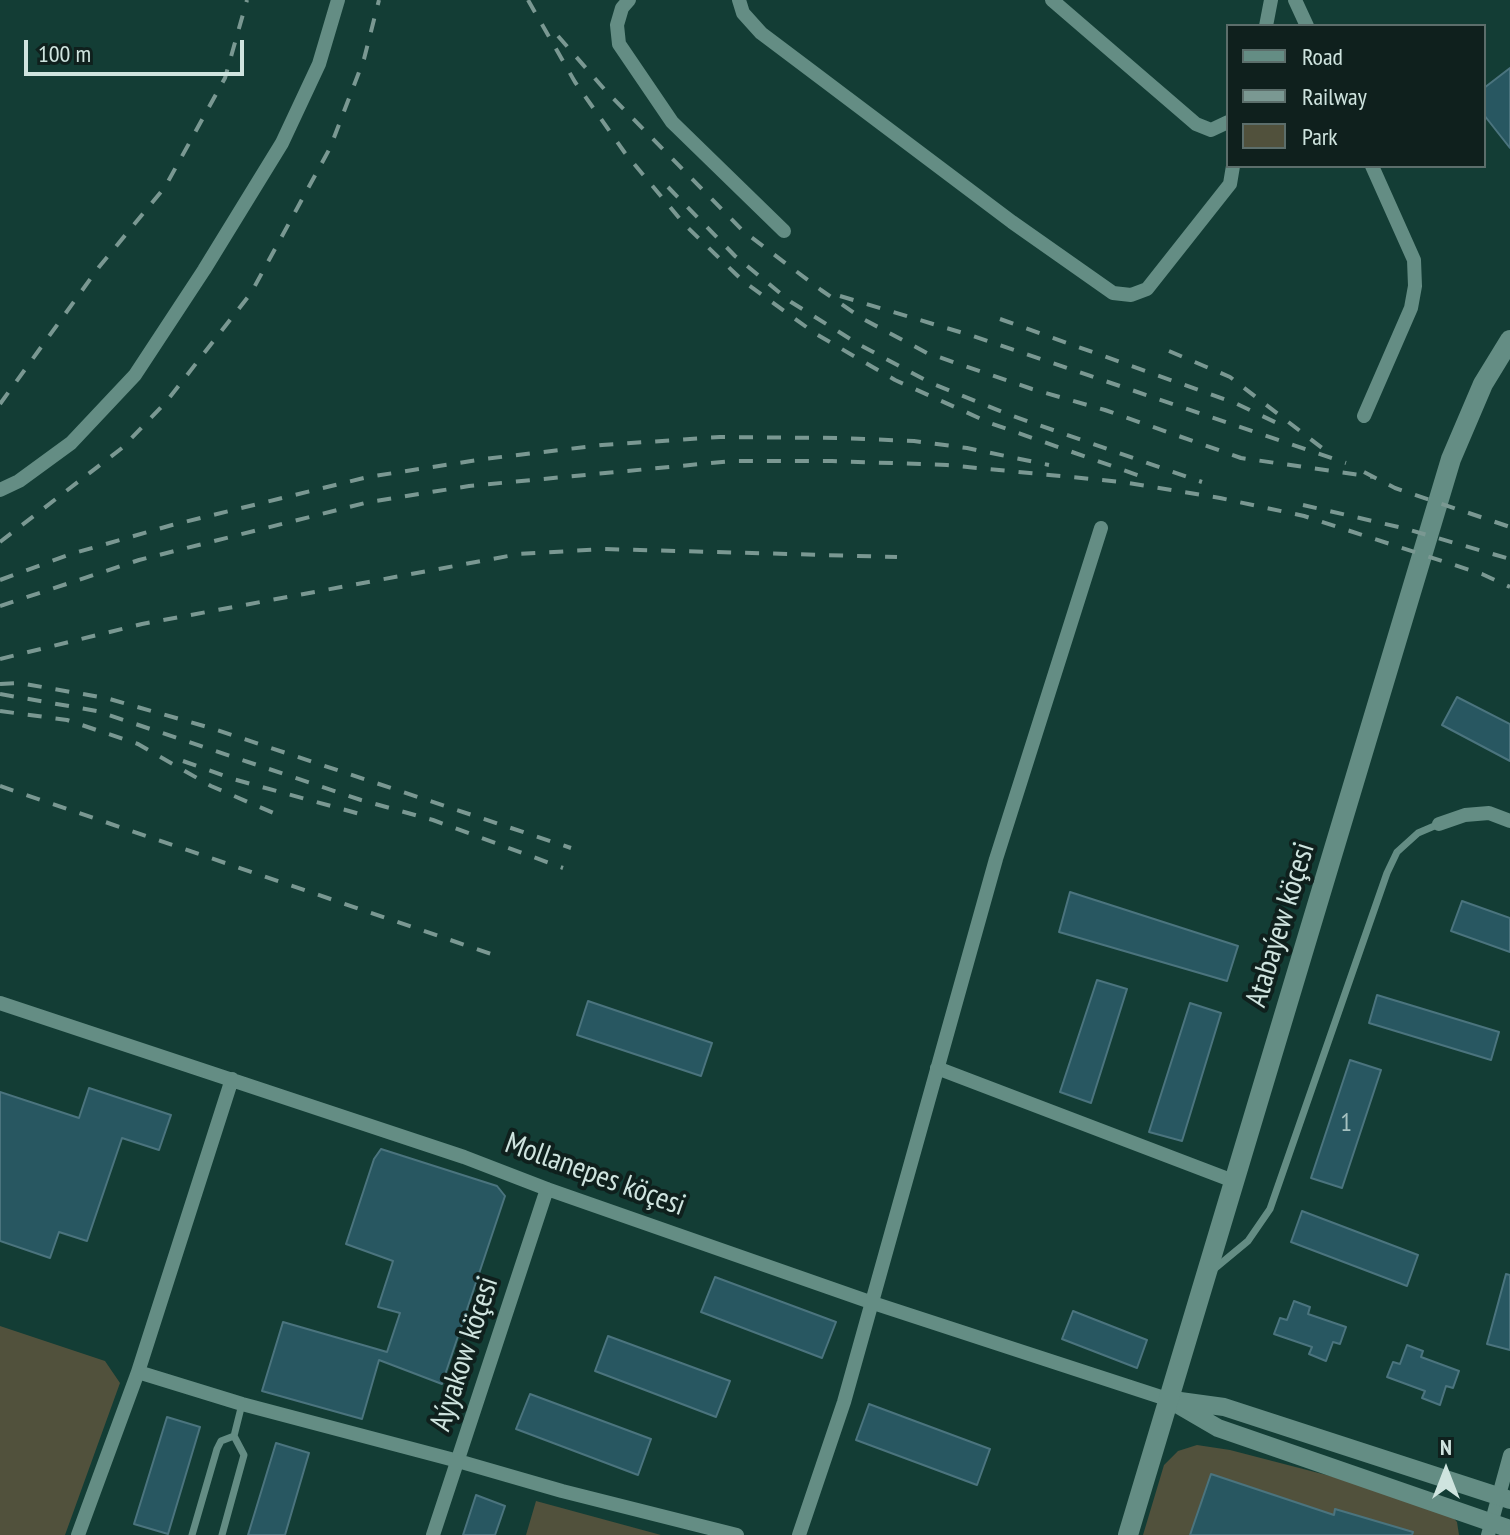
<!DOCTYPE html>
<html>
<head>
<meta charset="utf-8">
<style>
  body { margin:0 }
  #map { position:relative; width:1510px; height:1535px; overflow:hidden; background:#133d35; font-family:"PT Sans Narrow",sans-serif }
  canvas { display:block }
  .legend { position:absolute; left:1226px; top:24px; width:260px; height:144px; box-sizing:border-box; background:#0f201d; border:2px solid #5c6e6b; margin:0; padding:10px 14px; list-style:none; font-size:24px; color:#cfe4df }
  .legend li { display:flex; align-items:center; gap:16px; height:40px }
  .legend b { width:40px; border:2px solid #5c6e6b }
  .north { position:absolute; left:1406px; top:1431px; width:80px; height:80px; -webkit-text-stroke:6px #0f201d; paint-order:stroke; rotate:0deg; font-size:22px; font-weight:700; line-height:32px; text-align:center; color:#cfe4df }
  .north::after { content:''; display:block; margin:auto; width:28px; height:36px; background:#cfe4df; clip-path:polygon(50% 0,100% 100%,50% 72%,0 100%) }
  .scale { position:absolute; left:24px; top:40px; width:220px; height:36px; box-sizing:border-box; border:4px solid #cfe4df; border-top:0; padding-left:10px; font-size:24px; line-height:28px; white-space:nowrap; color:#cfe4df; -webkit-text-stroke:6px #0f201d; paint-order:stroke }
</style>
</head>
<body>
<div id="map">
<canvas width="1510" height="1535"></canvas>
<ul class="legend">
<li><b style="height:10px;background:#648d84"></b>Road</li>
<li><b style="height:10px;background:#7a9892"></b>Railway</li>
<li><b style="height:22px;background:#51513c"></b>Park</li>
</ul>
<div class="north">N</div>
<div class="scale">100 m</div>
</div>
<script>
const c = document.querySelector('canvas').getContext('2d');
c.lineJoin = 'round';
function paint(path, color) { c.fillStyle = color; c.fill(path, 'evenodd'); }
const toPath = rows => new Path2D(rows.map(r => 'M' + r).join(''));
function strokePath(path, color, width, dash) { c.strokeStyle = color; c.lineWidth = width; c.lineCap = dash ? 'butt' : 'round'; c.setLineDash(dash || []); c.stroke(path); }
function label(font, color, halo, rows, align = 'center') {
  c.font = font + ' "PT Sans Narrow",sans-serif'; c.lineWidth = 8; c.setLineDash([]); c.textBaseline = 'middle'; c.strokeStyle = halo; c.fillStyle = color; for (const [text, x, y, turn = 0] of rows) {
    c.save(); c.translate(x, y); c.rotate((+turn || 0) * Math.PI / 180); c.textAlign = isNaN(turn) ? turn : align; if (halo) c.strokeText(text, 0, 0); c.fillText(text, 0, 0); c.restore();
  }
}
paint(toPath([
  [0,1326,105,1361,120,1383,65,1535,0,1535],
  [1197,1445,1230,1450,1442,1505,1457,1522,1459,1535,1143,1535,1164,1465,1178,1451],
  [536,1501,661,1535,526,1535]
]), '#51513c');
const building = toPath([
  [1510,68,1510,148,1484,115,1484,88,1510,68],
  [1457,697,1510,724,1510,761,1442,725,1457,697],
  [1070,892,1238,946,1227,981,1059,932,1070,892],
  [1462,901,1510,918,1510,952,1451,931,1462,901],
  [1097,980,1127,989,1091,1103,1060,1092,1097,980],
  [1377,995,1499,1032,1491,1060,1369,1023,1377,995],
  [588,1001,712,1043,701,1076,577,1035,588,1001],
  [1190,1003,1221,1013,1182,1141,1149,1132,1190,1003],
  [1350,1060,1381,1070,1342,1188,1311,1178,1350,1060],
  [89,1088,171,1115,159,1150,122,1138,87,1241,59,1232,50,1258,0,1241,0,1092,79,1118,89,1088],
  [381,1149,497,1186,505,1196,442,1384,379,1360,362,1419,262,1391,283,1322,387,1352,400,1313,378,1307,393,1261,346,1244,374,1159,381,1149],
  [1302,1211,1418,1255,1407,1286,1291,1242,1302,1211],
  [1506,1274,1510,1275,1510,1350,1487,1344,1506,1274],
  [715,1277,836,1322,822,1358,701,1312,715,1277],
  [1294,1301,1310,1307,1308,1314,1346,1327,1340,1344,1333,1342,1326,1361,1309,1354,1312,1347,1274,1334,1280,1318,1287,1320,1294,1301],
  [1073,1311,1147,1340,1137,1368,1062,1339,1073,1311],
  [608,1336,730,1381,716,1417,595,1371,608,1336],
  [1407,1345,1423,1351,1421,1357,1459,1371,1453,1388,1446,1386,1440,1405,1422,1398,1425,1391,1387,1377,1393,1362,1400,1364,1407,1345],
  [530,1394,651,1439,638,1475,516,1429,530,1394],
  [869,1404,990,1449,977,1485,856,1440,869,1404],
  [167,1417,200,1427,168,1534,134,1524,167,1417],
  [276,1443,309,1453,285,1535,248,1535,276,1443],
  [1211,1474,1334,1515,1335,1509,1413,1532,1412,1535,1190,1535,1211,1474],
  [476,1495,505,1506,495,1535,463,1535,476,1495]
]);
paint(building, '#285761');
strokePath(building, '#4b747e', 2);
strokePath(toPath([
  [1213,1270,1248,1241,1270,1209,1387,873,1397,852,1418,833,1439,824],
  [192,1535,217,1449,221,1441,234,1436],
  [222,1535,244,1455,234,1436,242,1404]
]), '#648d84', 7);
strokePath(toPath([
  [629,0,622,8,617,25,619,44,672,122,784,231],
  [739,0,743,13,761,33,1012,222,1113,293,1131,295,1147,289,1230,184,1233,166],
  [1052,0,1196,124,1211,130,1228,122],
  [1295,0,1307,26],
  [1266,26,1271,0],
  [1364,416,1411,308,1415,286,1414,260,1372,166],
  [0,490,19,481,71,443,135,375,204,270,282,143,319,64,338,0],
  [1439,824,1465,815,1489,813,1510,821],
  [0,1003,464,1157,547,1189,873,1303,1170,1400],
  [937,1068,1236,1182],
  [138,1372,232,1079],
  [78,1535,138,1372,242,1404,458,1461,562,1491,737,1535],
  [433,1535,547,1189],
  [799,1535,844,1402,996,859,1101,528],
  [1488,1535,1510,1455]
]), '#648d84', 14);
strokePath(toPath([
  [1170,1400,1218,1428,1510,1529],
  [1180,1401,1224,1407,1510,1500]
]), '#648d84', 18);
strokePath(toPath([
  [1128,1535,1451,459,1483,384,1510,340]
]), '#648d84', 20);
strokePath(toPath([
  [528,0,575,82,625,153,685,225,743,281,816,334,895,380,990,423,1143,477],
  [558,36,605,90,743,231,821,290,863,319,927,353,1032,389,1105,410,1241,458,1374,477],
  [668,187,735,256,791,302,860,345,931,383,1010,415,1202,482],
  [840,296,973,336,1346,463],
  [1000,319,1235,403,1277,423],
  [1169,351,1230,377,1326,451],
  [0,404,99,267,165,187,225,78,247,0],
  [1364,472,1395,488,1510,527],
  [1303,505,1403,528,1510,559],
  [0,542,122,448,166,402,251,293,330,148,364,59,379,0],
  [0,580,71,554,172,525,368,477,484,459,602,445,720,437,838,438,914,441,967,448,1049,465],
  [0,606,139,560,369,502,469,486,732,461,832,461,947,465,1122,482,1220,498,1304,516,1482,574,1510,587],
  [0,659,142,624,519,554,605,549,897,557],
  [0,684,19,683,106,698,211,728,571,848],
  [0,694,97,711,361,800,433,820,563,868],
  [0,711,67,720,138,744,211,786,285,818],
  [183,761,233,779,360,814],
  [0,786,503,958]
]), '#7a9892', 4, [14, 14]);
label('26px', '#a5c1c0', null, [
  ["1",1346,1124]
]);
label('30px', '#cfe4df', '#0f201d', [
  ["Atabaýew köçesi",1281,925,-73],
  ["Mollanepes köçesi",595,1175,20],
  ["Aýyakow köçesi",465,1354,-72]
]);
</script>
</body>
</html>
